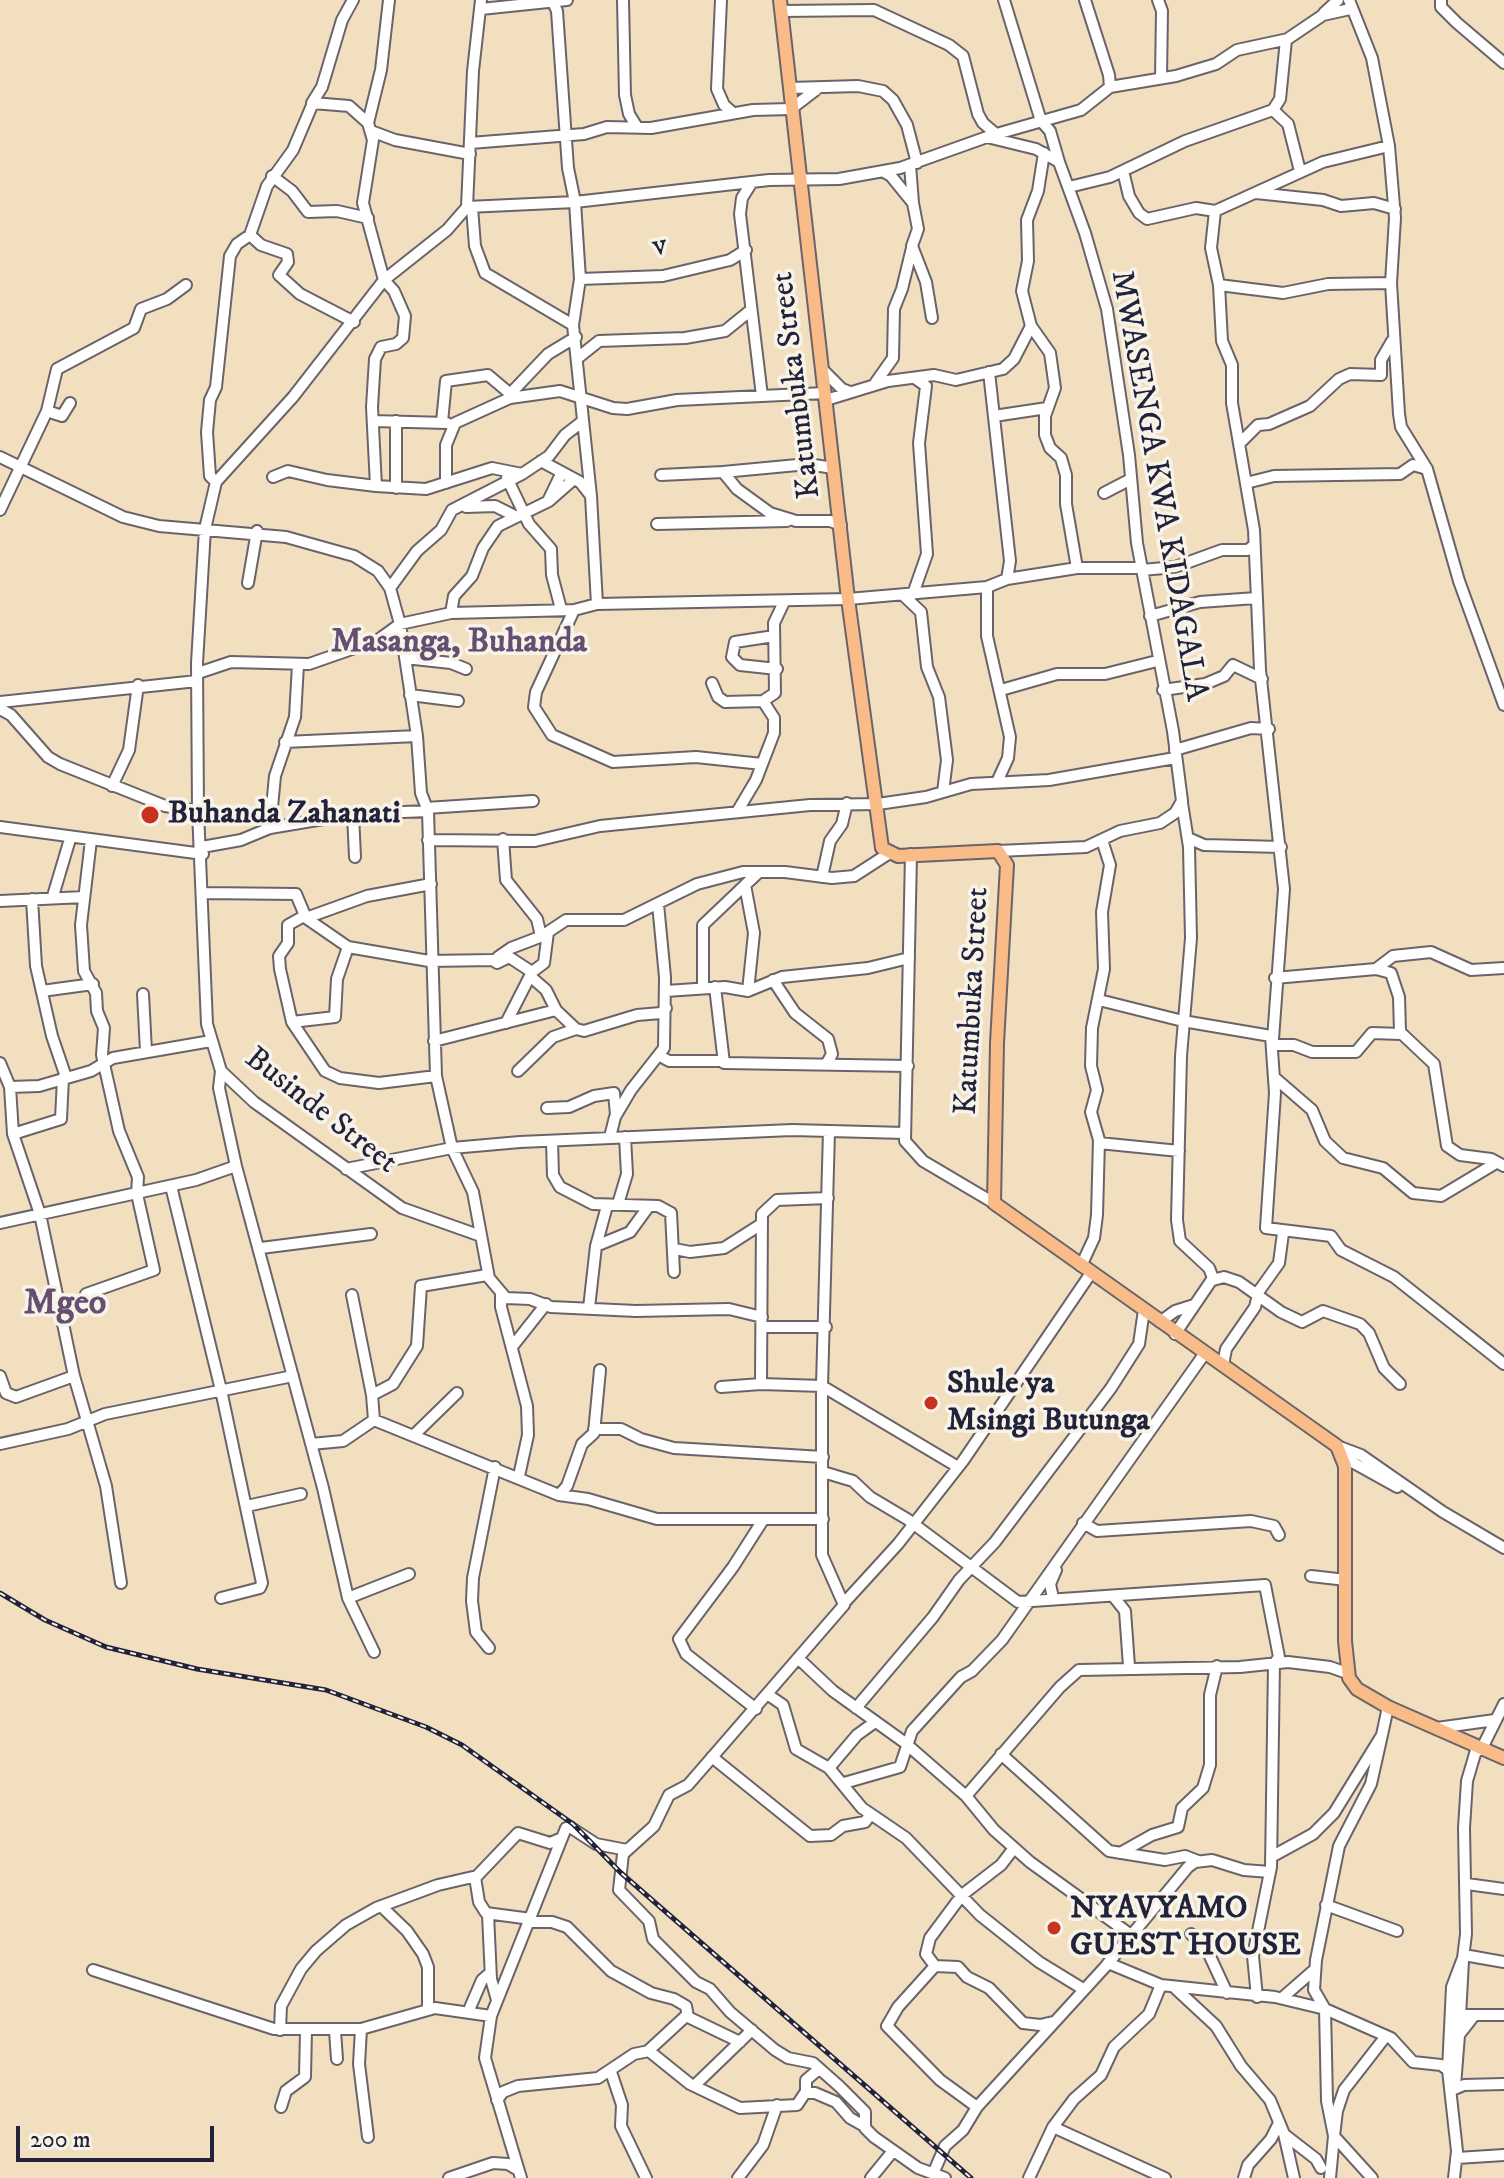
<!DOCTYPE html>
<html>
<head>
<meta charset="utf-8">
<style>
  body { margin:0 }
  #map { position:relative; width:1504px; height:2178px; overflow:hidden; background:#f1dfc0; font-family:"IM FELL DW Pica",serif }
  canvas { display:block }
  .scale { position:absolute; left:16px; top:2126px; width:198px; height:36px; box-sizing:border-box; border:4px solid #22223b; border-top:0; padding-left:10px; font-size:24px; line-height:28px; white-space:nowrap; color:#22223b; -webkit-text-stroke:6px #f7f3e8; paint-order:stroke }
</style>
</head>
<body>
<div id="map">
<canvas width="1504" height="2178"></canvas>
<div class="scale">200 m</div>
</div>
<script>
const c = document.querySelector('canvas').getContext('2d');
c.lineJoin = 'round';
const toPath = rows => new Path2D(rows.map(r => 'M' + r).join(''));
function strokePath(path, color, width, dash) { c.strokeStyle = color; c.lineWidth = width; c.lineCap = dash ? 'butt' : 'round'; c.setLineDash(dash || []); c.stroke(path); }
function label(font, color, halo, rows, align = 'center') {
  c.font = font + ' "IM FELL DW Pica",serif'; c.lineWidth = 7; c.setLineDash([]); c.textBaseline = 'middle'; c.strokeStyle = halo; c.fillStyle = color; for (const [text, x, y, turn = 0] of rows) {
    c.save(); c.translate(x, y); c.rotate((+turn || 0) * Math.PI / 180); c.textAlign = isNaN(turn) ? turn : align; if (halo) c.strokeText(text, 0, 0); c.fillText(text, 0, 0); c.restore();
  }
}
const minor = toPath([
  [552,0,557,11,568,168,575,202,580,279,573,325],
  [623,0,625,95,629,114,637,127],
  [721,0,717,89,724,105,733,113],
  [1004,0,1041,121,1050,131,1059,162],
  [1158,0,1162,11,1161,78],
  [1349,0,1372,58,1389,146,1395,218,1391,283,1399,414,1401,427,1427,469,1459,581,1504,705],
  [1441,0,1441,7,1457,23,1504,63],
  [481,9,567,0],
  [782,11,874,10,949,45,963,56,978,114,983,123,996,134],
  [1324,13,1338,0],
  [1110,87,1176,76,1216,64,1237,50,1288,39],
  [790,88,858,86,883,91,893,100,907,125,917,163],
  [312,103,322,87,342,20,353,0],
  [1273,110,1288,124,1300,171],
  [368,123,381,70,389,0],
  [371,131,395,140,470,154],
  [993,135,1081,110,1110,87,1109,75,1085,0],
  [470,143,584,134,607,127,651,128,753,110,791,109,817,89],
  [1389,146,1323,162,1215,211,1211,248,1219,285,1283,293,1328,284,1391,283],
  [1044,153,1038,191,1027,220,1028,261,1022,291,1031,326,1050,353,1055,388,1045,416,1045,435,1050,448,1061,458,1066,475,1066,504,1077,568],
  [910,165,913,203],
  [1123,171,1129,196,1139,213,1147,219,1196,208,1215,211],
  [884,172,891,176,913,203,918,229,912,246,926,282,932,318],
  [272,176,292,191,308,212,337,211,368,218],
  [752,182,742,198,740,214,762,396],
  [1069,187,1110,177,1185,141,1273,110,1280,99,1286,40,1323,15,1350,9],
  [1256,193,1323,200,1341,206,1374,203,1395,209],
  [467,207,575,202,769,180,839,179,900,168,987,137,1036,149,1059,162,1085,233,1107,309,1129,455,1137,543,1173,731,1182,801,1175,813,1160,823,1120,831,1086,847,998,851],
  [472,207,475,246,485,273,573,325,591,496,597,604],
  [250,235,261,245,287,254,288,262,279,275,300,294,354,322],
  [580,279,663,276,730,260,746,250],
  [1219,285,1222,341,1232,365,1232,403,1254,530,1260,670,1284,889,1273,1039],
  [579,357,599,341,685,338,725,331,751,310],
  [823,370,842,389,850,392],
  [876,382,893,358,894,309,902,289,912,248],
  [511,393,548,354,576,337],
  [826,400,888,381,934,375,956,380,1003,369,1014,359,1031,326],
  [47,411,62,416,70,403],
  [994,416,1047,408],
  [373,421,447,423],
  [442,422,446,381,488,375,514,397],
  [1239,444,1258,425,1269,424,1310,406,1339,379,1350,374,1381,375,1381,360,1392,341],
  [0,457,123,517,159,526,286,537,354,556,378,571,390,588,400,624,417,736,421,793,428,811,436,1076,452,1148,473,1192,489,1278,506,1298,530,1299,551,1307,636,1311,729,1309,762,1317],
  [541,461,580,482,591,496],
  [723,472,808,464,833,468],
  [661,475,723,472,737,489,770,513,796,521,830,521,841,525],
  [273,477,288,471,327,480,376,486],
  [507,478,529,524,551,549,552,575,561,609],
  [216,482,210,476,207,432,210,400,216,387,230,256,237,244,250,235,267,186,293,150,313,103,349,106,368,123,373,140,363,203,384,280,394,291,405,316,403,338,396,344,381,347,375,359,372,407,376,486,426,489,492,468,522,474,549,456,565,435,583,421],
  [446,483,446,445,455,423,510,398,560,391,613,408,627,409,677,400,825,393],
  [1246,483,1274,476,1400,474,1413,465,1427,469],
  [396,488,396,421],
  [1104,493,1131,479],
  [549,499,562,472],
  [466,507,495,506,513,515],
  [0,510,47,411,57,369,134,328,141,309,167,299,186,285],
  [657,524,787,521],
  [1142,570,1175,567,1222,550,1248,550,1254,545],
  [1007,579,1077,568,1142,568],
  [248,583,257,531],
  [987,587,987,636,1010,737,1008,758,997,782],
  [390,588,417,551,441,530,452,510,522,474],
  [913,594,927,554,919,443,926,386,916,379],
  [903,595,921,612,927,667,939,697,947,760,943,792],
  [574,610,536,692,534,707,552,735,613,762,696,757,762,764],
  [451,613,454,596,472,576,483,548,498,526,549,501,574,479],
  [1150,616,1200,602,1256,598],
  [774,636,735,642,732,657,740,665,777,669],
  [405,658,451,663,466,669],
  [198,673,231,662,309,664,378,640,400,624,451,613,574,610,597,604,848,599,987,587,1007,579,1010,561,989,372],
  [712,683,718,697,725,702,763,701,775,693,774,623,784,602],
  [1001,690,1057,674,1105,674,1157,661],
  [1163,690,1205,684,1224,676,1233,665,1262,679],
  [410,695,458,701],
  [0,702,197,681],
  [0,709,11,715,48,757,60,764,165,806,198,811],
  [285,742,417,736],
  [1175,750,1251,728,1269,729],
  [112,786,129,750,138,685],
  [426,808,533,801],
  [737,812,756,780,774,733,774,718,763,701],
  [353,814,355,857],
  [0,827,203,854],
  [270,828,275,776,295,717,298,665],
  [1188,838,1204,845,1281,847],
  [503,839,506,880,537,919,541,936],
  [428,840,535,841,600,826,810,805,878,804,926,797,971,784,1049,780,1175,758],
  [202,847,241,840,270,828,353,814,428,811],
  [911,854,905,1141,923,1161,994,1203],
  [822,877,830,841,842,824,847,803],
  [203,893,296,894,306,918,348,947,429,961,493,960,497,963,509,957,532,972],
  [53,896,70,839],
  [32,899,36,966,52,1036,66,1077],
  [0,901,84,897],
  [304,916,288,925,288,943,279,956,280,969,292,1022,325,1071,340,1078,379,1083,436,1076],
  [306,918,367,896,431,884],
  [498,957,511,948,545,935],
  [1376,969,1393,956,1431,952,1471,970,1504,968],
  [530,976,546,990,556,1010],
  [1275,978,1376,969,1391,973,1399,997,1400,1032,1434,1064,1447,1146,1460,1155,1491,1159,1504,1166],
  [773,980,795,1013,828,1039,832,1054,827,1063],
  [715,987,724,1063,908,1066],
  [703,988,703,925,745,885],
  [42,991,93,984],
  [666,991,725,987,748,991,782,977,868,968,909,958],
  [748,991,754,933,745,885,759,872],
  [143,994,146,1051],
  [1099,1000,1183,1021,1271,1036,1275,1093,1266,1228,1331,1236,1341,1250,1394,1277,1504,1364],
  [292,1022,335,1017,337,979,348,947],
  [506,1023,532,972,544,963,548,932,566,920,624,920,697,884,743,872,785,872,832,878,854,876,888,854],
  [434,1041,556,1010,576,1029,584,1031,637,1015,661,1013,666,1008],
  [1273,1045,1294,1045,1312,1052,1356,1052,1372,1033,1401,1034],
  [660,1056,669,1061,721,1061],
  [0,1063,10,1087,13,1134,40,1214,74,1376,106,1486,121,1583],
  [221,1071,219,1088,236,1166,323,1488,348,1598,374,1652],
  [518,1071,553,1037,576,1029],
  [1275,1078,1312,1110,1325,1141,1343,1158,1383,1168,1413,1193,1441,1196,1496,1163],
  [10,1087,39,1086,91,1071,113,1058,211,1041],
  [547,1108,569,1107,594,1096,614,1093,616,1115],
  [829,1131,822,1386,822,1555,844,1605,688,1785,669,1795,654,1826,623,1854,619,1890,649,1921,653,1939,696,1982,710,1989,730,2012,775,2050,788,2058,813,2063,839,2086,865,2112,865,2128,874,2137,918,2168,945,2178],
  [13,1134,61,1119,63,1078],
  [610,1137,615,1117,631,1090,664,1048,665,977,658,904],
  [552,1141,553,1175,560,1187,593,1204,658,1206,671,1213,674,1272],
  [1099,1143,1179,1151],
  [346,1169,452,1148,520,1142,792,1130,905,1133],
  [171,1186,221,1390,262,1583,260,1588,221,1598],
  [618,1204,627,1174,625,1137],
  [0,1223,196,1180,236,1166],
  [481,1236,402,1208,254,1102,221,1071,207,1024,198,811,197,663,205,529,216,482,293,397,384,280,447,230,467,207,473,71,481,0],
  [596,1246,630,1232,649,1206],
  [261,1248,371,1234],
  [675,1249,690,1252,724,1248,760,1225],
  [1081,1266,1094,1238,1097,1215,1099,1140,1091,1112,1097,1090,1091,1066,1092,1028,1104,969,1102,912,1110,865,1102,840],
  [1213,1280,1224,1277,1239,1282,1281,1312,1302,1322,1323,1311,1360,1324,1369,1333,1384,1368,1400,1384],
  [86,1294,154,1270,137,1194,138,1177,119,1131,102,1055,104,1028,97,1011,96,993,84,971,81,925,91,840],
  [501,1294,501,1307,527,1406,528,1435,519,1476],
  [352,1295,372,1395,374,1420,559,1495,588,1499,657,1519,823,1519],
  [589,1308,596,1246,607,1206],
  [1160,1322,1175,1311,1194,1305],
  [762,1327,826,1327],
  [1175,1334,1213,1278,1209,1268,1180,1241,1177,1220,1181,1056,1191,938,1189,847,1182,803],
  [512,1347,546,1304],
  [1223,1365,1226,1349,1255,1307,1259,1291,1279,1263,1283,1233],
  [0,1376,6,1393,16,1397,74,1376],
  [761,1384,762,1214,777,1200,828,1198],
  [721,1387,761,1384,822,1386,958,1467],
  [372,1395,393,1384,417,1346,421,1286,487,1275],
  [594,1429,621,1429,641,1439,674,1448,823,1457],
  [415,1434,457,1393],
  [0,1444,68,1429,105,1414,293,1376],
  [311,1444,343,1441,374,1420],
  [1337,1446,1361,1455,1443,1512,1504,1548],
  [1343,1457,1397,1487],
  [823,1472,853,1481,870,1497,907,1519,1018,1602,1265,1585,1279,1657,1274,1664,1271,1867,1253,1956,1257,1997],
  [559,1495,567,1486,582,1444,594,1433,600,1370],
  [247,1506,301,1494],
  [1083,1523,1097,1531,1251,1521,1274,1526,1279,1535],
  [1311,1576,1346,1580],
  [1113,1596,1125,1611,1129,1666],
  [348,1598,409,1574],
  [1053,1598,1050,1584,1056,1570],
  [845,1602,898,1544,963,1461,1091,1273],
  [489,1648,476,1632,472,1601,473,1578,495,1467],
  [799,1659,833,1691,904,1742,966,1796,994,1830,1030,1862,1131,1935],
  [767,1694,783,1705,796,1749,829,1768,862,1808,906,1838,980,1915,1039,1962,1083,1989],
  [856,1708,933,1617,959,1580,995,1542,1111,1388,1139,1344,1144,1310],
  [756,1709,686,1654,679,1639,733,1567,763,1520],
  [1437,1728,1495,1720],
  [1481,1750,1504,1704],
  [1001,1754,1109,1851,1165,1860,1185,1856,1198,1861],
  [712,1757,810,1836,831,1835,843,1826,865,1822,871,1814],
  [829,1768,857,1735,875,1722],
  [844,1783,900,1767,912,1731,961,1677,972,1671,1002,1640,1205,1353],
  [966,1796,1060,1687,1079,1670,1240,1667,1288,1662,1330,1667,1347,1673],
  [1014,1848,1001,1865,962,1895,930,1938,926,1954,935,1966,958,1967,967,1977,989,1988,1023,2023,1040,2025,1053,2022],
  [1120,1853,1152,1835,1178,1827,1182,1808,1203,1788,1210,1765,1210,1695,1217,1666],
  [1271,1857,1313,1834,1334,1813,1382,1735,1388,1707],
  [475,1877,479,1902,486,1913,531,1919],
  [1467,1884,1504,1889],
  [1326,1905,1397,1931],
  [381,1906,407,1931,423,1954,428,1967,428,2010],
  [488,1914,491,1979,497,2000],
  [530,1922,552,1922,567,1927,611,1971,651,1993,674,1999,686,2006,688,2017,740,2042],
  [1191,1934,1208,1952,1227,1993],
  [1464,1955,1504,1962],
  [1108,1963,1161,1985,1275,1997,1325,2009,1391,2038,1413,2062,1441,2065,1448,2070],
  [935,1966,898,2007,887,2026,940,2080,977,2107],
  [93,1970,274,2029,361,2029,435,2008,491,2016],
  [1175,1988,1216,2026,1241,2066,1270,2100,1284,2134,1294,2178],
  [1282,1998,1313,1971],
  [469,2010,482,1980,490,1973],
  [1466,2015,1504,2015],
  [361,2029,359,2064,368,2137],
  [280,2030,281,2006,301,1969,316,1951,346,1925,376,1908,438,1885,477,1876,518,1833,550,1843,562,1838],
  [335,2031,337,2059],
  [1459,2035,1463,1961],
  [648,2051,687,2015],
  [611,2072,622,2105,621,2126,646,2178],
  [694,2086,752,2030],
  [1455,2086,1459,2035,1473,2017],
  [1452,2090,1464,2085,1504,2084],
  [806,2093,806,2080,819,2069],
  [497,2100,503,2092,518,2086,598,2078,634,2054,649,2051,690,2084,740,2108,797,2105,805,2093,815,2093,836,2102,850,2118,864,2126],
  [281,2107,286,2091,305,2077,306,2030],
  [1053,2127,1165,2178],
  [1285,2135,1316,2159,1321,2168],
  [1457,2158,1504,2155],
  [933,2174,945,2146,963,2130,977,2107,1105,1967,1188,1867,1195,1862,1212,1860,1244,1870,1270,1872],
  [449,2178,493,2163,508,2164,518,2170],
  [521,2178,485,2058,491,2016,566,1828,570,1827,596,1844,627,1850],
  [738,2178,763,2145,777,2105],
  [871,2178,893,2151],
  [1029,2178,1053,2127,1074,2099,1101,2075,1114,2047,1149,2014,1161,1985],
  [1244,2178,1248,2165,1271,2139,1279,2123],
  [1330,2178,1334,2136,1327,2101,1325,2009,1314,1990,1316,1960,1339,1846,1371,1784,1382,1735],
  [1372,2178,1334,2136,1337,2111,1344,2090,1386,2036],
  [1454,2178,1457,2151,1448,2070,1452,1987,1463,1958,1466,1934,1464,1828,1467,1781,1477,1747]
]);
const major = toPath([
  [780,0,848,599,882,848,898,856,998,851,1007,865,997,1043,994,1203,1337,1446,1345,1466,1345,1641,1349,1678,1357,1689,1388,1707,1504,1758]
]);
strokePath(minor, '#6a646a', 14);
strokePath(major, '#6a646a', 16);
strokePath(minor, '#fff', 10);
strokePath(major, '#f9bc89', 12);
const rail = toPath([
  [0,1593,45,1620,106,1647,197,1669,326,1690,426,1727,462,1745,573,1824,620,1872,971,2178]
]);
strokePath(rail, '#22223b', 5);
strokePath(rail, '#f7f3e8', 2, [6]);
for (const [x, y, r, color] of [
  [150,815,10,"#c8321e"],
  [931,1403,8,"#c8321e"],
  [1054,1928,8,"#c8321e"]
]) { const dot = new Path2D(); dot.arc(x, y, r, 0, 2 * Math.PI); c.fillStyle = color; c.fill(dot); strokePath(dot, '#f7f3e8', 3); }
label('32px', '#22223b', '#f7f3e8', [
  ["v",660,248,-10],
  ["Katumbuka Street",798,385,-97],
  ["MWASENGA KWA KIDAGALA",1157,486,80],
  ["Katumbuka Street",974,1001,-87],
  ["Businde Street",320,1112,38]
]);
label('bold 32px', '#22223b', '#f7f3e8', [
  ["Buhanda Zahanati",168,815],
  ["Shule ya",947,1385],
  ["Msingi Butunga",947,1422],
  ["NYAVYAMO",1070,1910],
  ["GUEST HOUSE",1070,1947]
], 'left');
label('bold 34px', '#644f72', '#f7f3e8', [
  ["Masanga, Buhanda",459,644]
]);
label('bold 36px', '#644f72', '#f7f3e8', [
  ["Mgeo",65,1306]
]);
</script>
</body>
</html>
